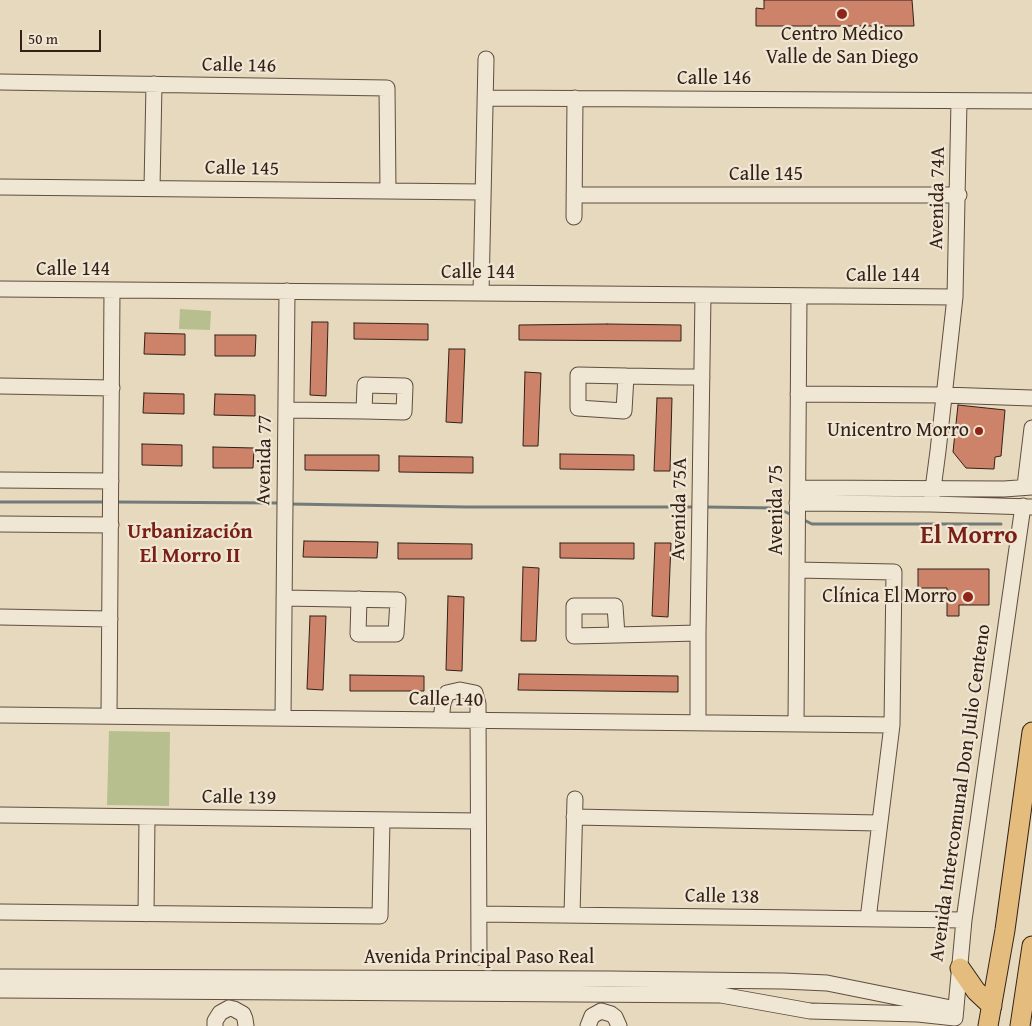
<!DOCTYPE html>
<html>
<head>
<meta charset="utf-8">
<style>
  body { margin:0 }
  #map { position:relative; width:1032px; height:1026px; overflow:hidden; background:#e6d9bd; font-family:"Gentium Book Plus",serif }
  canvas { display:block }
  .scale { position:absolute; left:20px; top:30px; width:81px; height:22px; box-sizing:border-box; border:2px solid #342017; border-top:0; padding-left:6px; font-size:15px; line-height:18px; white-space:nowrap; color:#342017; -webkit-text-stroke:4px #efe6d4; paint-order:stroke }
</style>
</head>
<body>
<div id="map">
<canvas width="1032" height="1026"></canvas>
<div class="scale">50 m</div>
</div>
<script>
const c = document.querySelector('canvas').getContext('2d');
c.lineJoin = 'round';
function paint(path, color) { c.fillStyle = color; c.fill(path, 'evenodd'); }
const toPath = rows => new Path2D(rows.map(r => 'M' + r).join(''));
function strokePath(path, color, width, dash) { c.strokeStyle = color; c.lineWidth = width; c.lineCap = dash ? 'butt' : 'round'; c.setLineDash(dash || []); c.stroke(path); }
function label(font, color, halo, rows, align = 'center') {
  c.font = font + ' "Gentium Book Plus",serif'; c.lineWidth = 4.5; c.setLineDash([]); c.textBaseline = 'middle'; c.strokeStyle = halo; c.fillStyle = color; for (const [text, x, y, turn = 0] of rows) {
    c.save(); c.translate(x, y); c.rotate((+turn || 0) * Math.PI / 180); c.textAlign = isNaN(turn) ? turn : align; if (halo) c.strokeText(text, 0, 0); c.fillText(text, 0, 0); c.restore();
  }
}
paint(toPath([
  [180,309,211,311,210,330,179,329],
  [109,731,170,732,169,806,107,805]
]), '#b7bf8f');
strokePath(toPath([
  [0,502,106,502],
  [115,502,281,503],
  [290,504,466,507,696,507],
  [705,507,777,508,792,515],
  [802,519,812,524,1001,524]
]), '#727b7a', 3);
const building = toPath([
  [764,0,912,0,914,26,756,26,756,8,764,9,764,0],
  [312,322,328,322,326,396,310,395,312,322],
  [354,323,428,324,428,340,354,339,354,323],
  [607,324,681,325,681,341,519,340,519,325,607,324],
  [145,333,185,334,185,355,144,354,145,333],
  [215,335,256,335,255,356,215,356,215,335],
  [449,349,465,349,462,423,446,422,449,349],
  [525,372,541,373,538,446,523,446,525,372],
  [144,393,184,394,184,414,143,413,144,393],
  [215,394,255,395,255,416,214,415,215,394],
  [657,398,672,398,670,471,654,471,657,398],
  [958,405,1005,410,1001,456,995,457,994,469,966,468,953,452,958,405],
  [142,444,182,445,182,466,142,465,142,444],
  [213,447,254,448,253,468,213,468,213,447],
  [560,454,634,455,634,470,560,469,560,454],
  [305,455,379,455,379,471,305,470,305,455],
  [399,456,473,457,473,473,399,472,399,456],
  [304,541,378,542,377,558,303,557,304,541],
  [398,543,472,544,472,559,398,559,398,543],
  [560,543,634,543,634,559,560,558,560,543],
  [655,543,671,543,668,617,652,616,655,543],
  [523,567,539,568,536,641,521,641,523,567],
  [918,569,989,569,989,605,959,605,959,616,947,616,947,588,918,588,918,569],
  [448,596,464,597,462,671,446,670,448,596],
  [310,616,326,616,323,690,307,689,310,616],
  [519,674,678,676,678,692,518,690,519,674],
  [350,675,424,676,424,691,350,691,350,675]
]);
paint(building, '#cc836a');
strokePath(building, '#342017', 1);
const minor = toPath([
  [0,82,387,88,388,191],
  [485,98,1032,101],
  [0,187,483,192],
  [152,188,154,84],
  [574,195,959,195],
  [574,217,575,98],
  [0,289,955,297],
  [481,293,486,59],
  [626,376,624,411,578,408,578,375,626,376,681,377,702,377],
  [0,386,112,388],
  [798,394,944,395,1032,398],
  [286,410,364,411,404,412,405,386,365,385,364,411],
  [0,480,111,481],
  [1025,486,1032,428],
  [798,488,1004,489,1032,487],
  [797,503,931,504,1032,507],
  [931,504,938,451,955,297,959,101],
  [0,524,111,525],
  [797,570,894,572,892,725,868,919],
  [284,598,398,600,396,634,358,634,359,599],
  [0,617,110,619],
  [617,635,615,606,574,606,574,636,617,635,698,633],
  [0,715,892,725],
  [109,716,112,290],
  [283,718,287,291],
  [441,720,443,703,447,693,460,690,475,693,478,704,479,957],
  [698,723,698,633,703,295],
  [796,724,799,296],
  [0,815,478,821],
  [574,817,879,823],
  [0,912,380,916,382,820],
  [146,914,147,817],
  [479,914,964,920],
  [572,915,575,799],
  [0,977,609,979,783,981,827,983,956,1009],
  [0,990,721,995,810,1011,918,1014,955,1018],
  [955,1018,964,920,1023,506],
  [215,1026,215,1021,220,1013,229,1008,234,1009,243,1014,245,1019,246,1026],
  [588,1026,592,1016,601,1011,611,1014,615,1017,619,1026]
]);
const major = toPath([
  [960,968,976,991,992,1006],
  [988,1026,1005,930,1032,732],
  [1020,1026,1032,946]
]);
strokePath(minor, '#604e40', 17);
strokePath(major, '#342017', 21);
strokePath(minor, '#efe6d4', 15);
strokePath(major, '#e3bc7e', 19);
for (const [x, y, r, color] of [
  [842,14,6,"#8f2418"],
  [979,431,5,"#8f2418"],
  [968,597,6,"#8f2418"]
]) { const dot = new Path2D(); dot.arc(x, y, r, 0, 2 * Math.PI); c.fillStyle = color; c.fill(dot); strokePath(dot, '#efe6d4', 2); }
label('20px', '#342017', '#efe6d4', [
  ["Centro Médico",842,35,"center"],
  ["Valle de San Diego",842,58,"center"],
  ["Unicentro Morro",969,431],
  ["Clínica El Morro",957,597]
], 'right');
label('20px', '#342017', '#efe6d4', [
  ["Calle 146",239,66,1],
  ["Calle 146",714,79],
  ["Calle 145",242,169,1],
  ["Calle 145",766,175],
  ["Avenida 74A",938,198,-89],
  ["Calle 144",73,270],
  ["Calle 144",478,273],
  ["Calle 144",883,276],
  ["Avenida 77",265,460,-89],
  ["Avenida 75A",680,509,-89],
  ["Avenida 75",777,510,-90],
  ["Calle 140",446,700,1],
  ["Avenida Intercomunal Don Julio Centeno",961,793,-82],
  ["Calle 139",239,798,1],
  ["Calle 138",722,897,1],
  ["Avenida Principal Paso Real",479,958]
]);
label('bold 21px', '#7a1f14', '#efe6d4', [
  ["Urbanización",190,533],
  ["El Morro II",190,557]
]);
label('bold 25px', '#7a1f14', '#efe6d4', [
  ["El Morro",969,537]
]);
</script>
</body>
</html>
